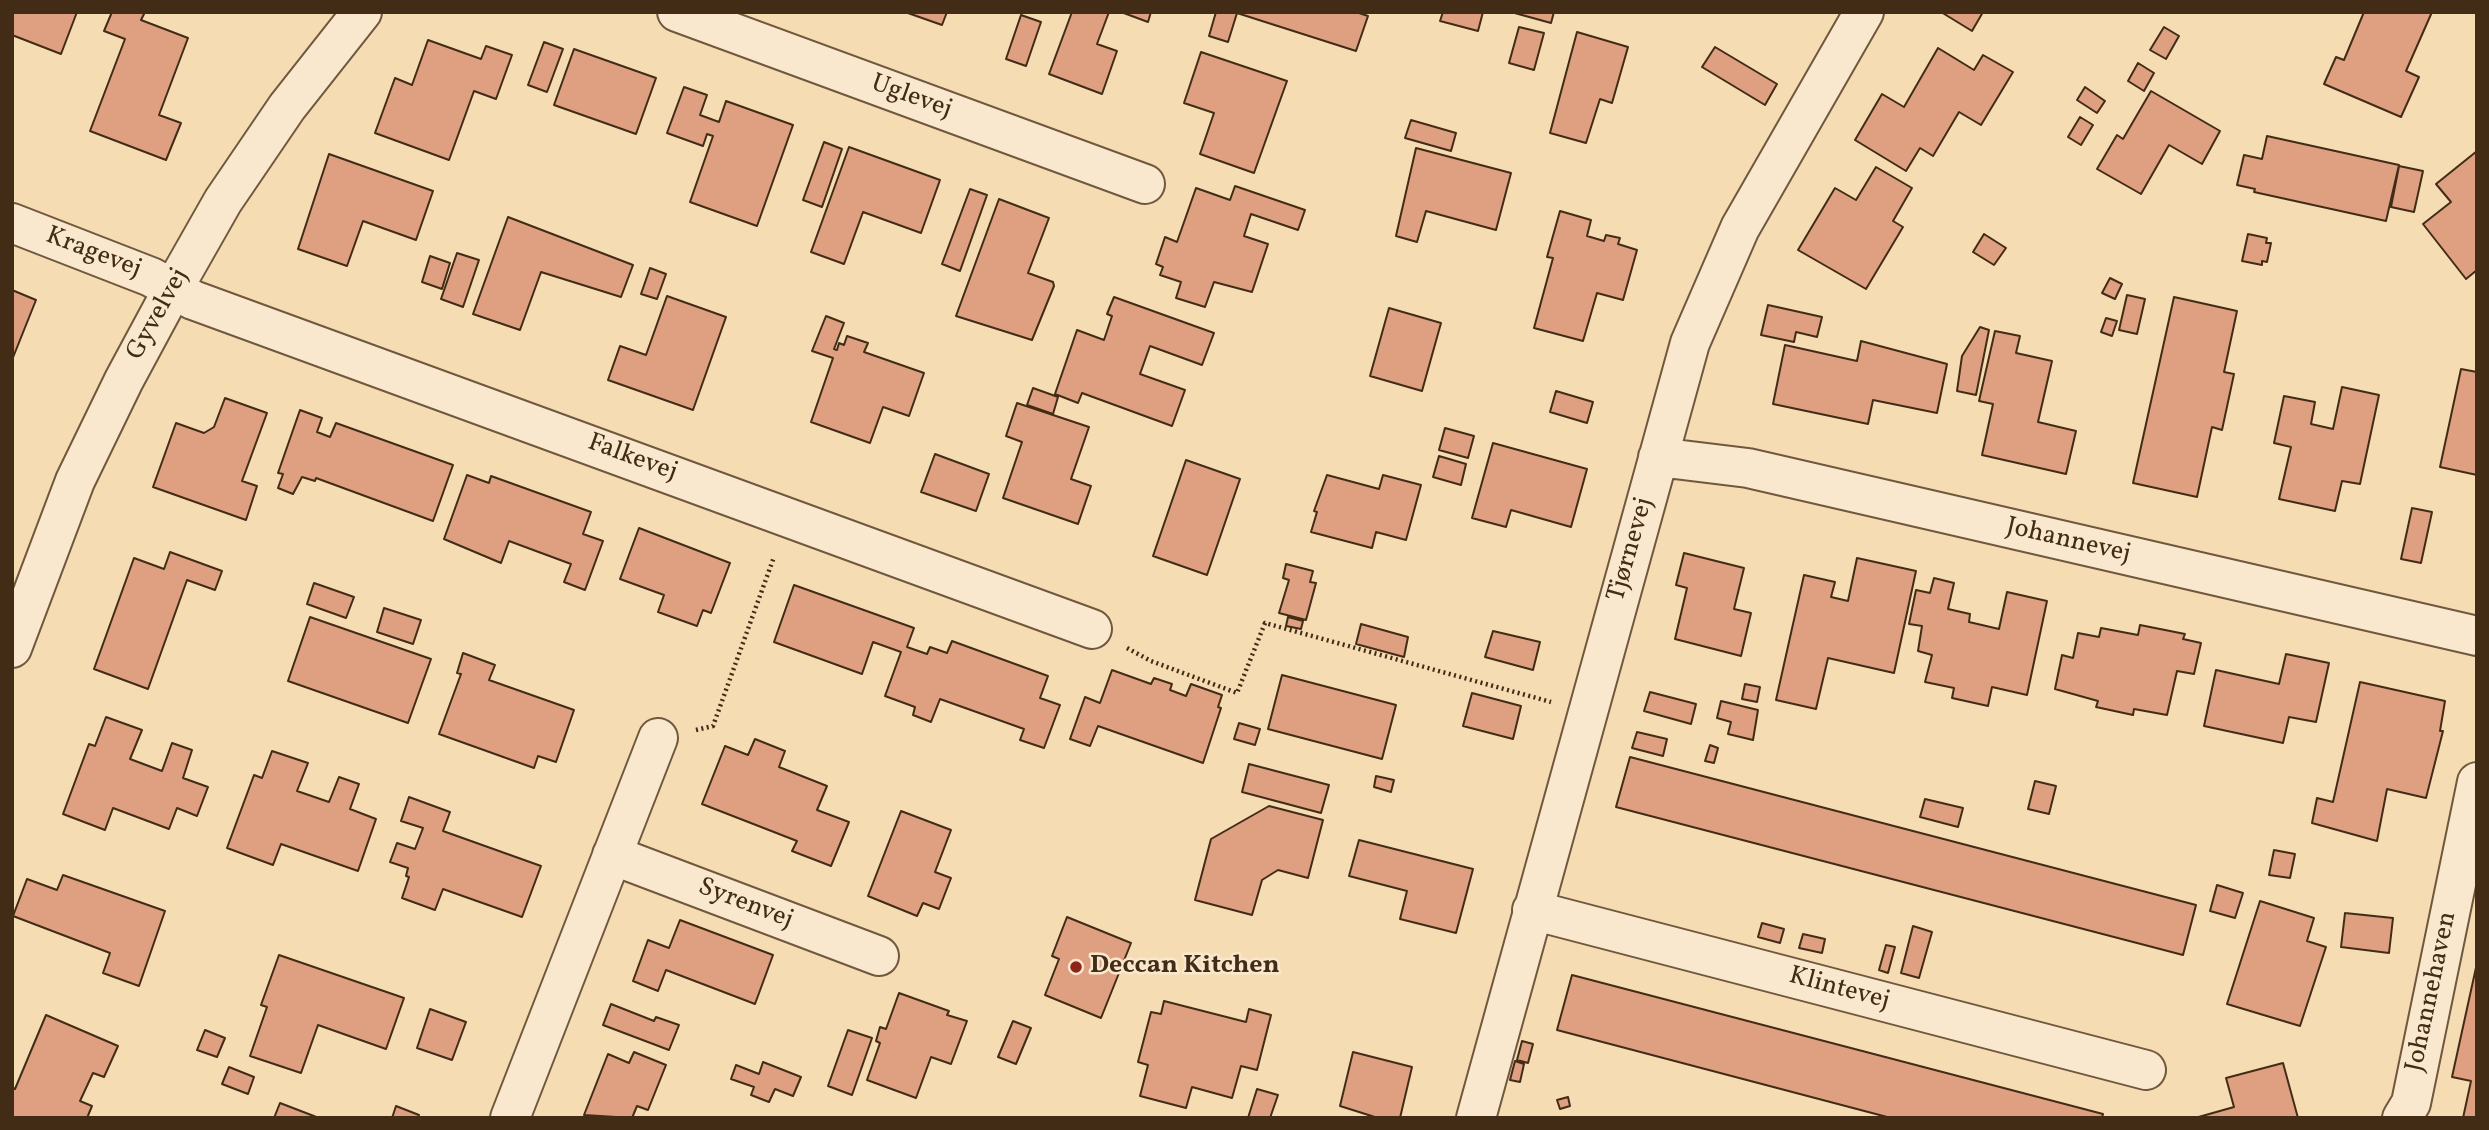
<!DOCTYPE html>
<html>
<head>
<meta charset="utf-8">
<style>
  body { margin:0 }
  #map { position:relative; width:2489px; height:1130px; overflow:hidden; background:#f6dcb3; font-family:Vollkorn,serif }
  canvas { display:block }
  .frame { position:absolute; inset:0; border:14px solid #422c16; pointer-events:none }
</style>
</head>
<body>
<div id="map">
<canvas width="2489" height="1130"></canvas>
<div class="frame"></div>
</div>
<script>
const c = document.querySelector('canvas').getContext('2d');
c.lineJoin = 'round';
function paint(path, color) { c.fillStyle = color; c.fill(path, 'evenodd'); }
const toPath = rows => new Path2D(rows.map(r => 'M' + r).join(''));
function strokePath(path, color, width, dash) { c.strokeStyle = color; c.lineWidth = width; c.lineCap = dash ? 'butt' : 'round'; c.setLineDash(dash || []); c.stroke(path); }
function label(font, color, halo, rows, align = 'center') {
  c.font = font + ' Vollkorn,serif'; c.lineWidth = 5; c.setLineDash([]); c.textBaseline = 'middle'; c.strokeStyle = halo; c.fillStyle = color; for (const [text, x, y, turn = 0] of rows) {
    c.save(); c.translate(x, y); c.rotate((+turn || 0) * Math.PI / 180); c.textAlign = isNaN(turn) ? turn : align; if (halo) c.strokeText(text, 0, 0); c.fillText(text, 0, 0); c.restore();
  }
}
const building = toPath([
  [12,12,77,12,61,54,12,35,12,12],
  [112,12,145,12,141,20,188,38,159,115,181,123,166,160,90,131,125,39,104,31,112,12],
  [905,12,947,12,942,25,905,12],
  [1072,12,1109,12,1097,44,1117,51,1102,94,1049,74,1072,12],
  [1121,12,1151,12,1148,22,1121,12],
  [1216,12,1356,12,1368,16,1356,51,1237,13,1228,42,1209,36,1216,12],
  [1443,12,1483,12,1478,31,1440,21,1443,12],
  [1511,12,1554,12,1551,23,1511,12],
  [1941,12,1983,12,1972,31,1941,12],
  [2364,12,2432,12,2406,71,2419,77,2401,117,2324,84,2336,57,2344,60,2364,12],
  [1021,15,1041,22,1026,66,1006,59,1021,15],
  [1519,27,1544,33,1534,70,1509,63,1519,27],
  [2164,27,2179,36,2166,59,2150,50,2164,27],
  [1577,32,1628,47,1612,103,1600,99,1586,143,1550,133,1577,32],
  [428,40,481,59,486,46,512,55,496,99,474,91,449,160,375,133,395,78,412,85,428,40],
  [544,42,563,49,547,92,528,85,544,42],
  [1715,47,1777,84,1765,105,1702,67,1715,47],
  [1938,48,1974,70,1983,55,2013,72,1981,125,1959,112,1933,156,1920,148,1906,171,1855,140,1882,94,1904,107,1938,48],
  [574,49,656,78,636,134,554,105,574,49],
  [1201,52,1287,81,1254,173,1200,154,1214,113,1184,103,1201,52],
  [2138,63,2154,73,2144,91,2128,81,2138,63],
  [684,87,707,95,700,115,719,122,726,101,793,125,757,226,690,202,713,136,707,134,703,146,667,133,684,87],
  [2085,87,2105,101,2097,113,2077,100,2085,87],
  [2151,91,2220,131,2202,164,2169,145,2141,194,2097,169,2117,135,2123,139,2151,91],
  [2080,117,2093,125,2081,145,2068,137,2080,117],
  [1411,120,1456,133,1451,151,1405,138,1411,120],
  [2267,136,2399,165,2386,221,2254,192,2255,189,2237,185,2244,155,2262,159,2267,136],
  [824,142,842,149,822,207,803,200,824,142],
  [849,147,940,180,921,233,863,212,844,264,811,252,849,147],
  [1416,148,1511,173,1496,230,1426,211,1417,242,1396,236,1416,148],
  [2477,151,2477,270,2466,279,2423,224,2451,202,2436,184,2477,151],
  [329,154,433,191,416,240,363,221,347,266,298,249,329,154],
  [2399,166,2423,171,2414,212,2391,207,2399,166],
  [1876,167,1912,188,1893,221,1903,227,1866,289,1798,250,1835,188,1856,200,1876,167],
  [1235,186,1305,210,1298,230,1251,214,1244,236,1268,244,1252,292,1214,282,1205,307,1176,298,1181,282,1160,275,1163,267,1156,264,1165,237,1177,242,1196,188,1230,200,1235,186],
  [970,189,987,195,960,271,942,264,970,189],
  [999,199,1049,218,1028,273,1053,282,1054,286,1032,340,956,316,999,199],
  [1560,211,1591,220,1587,236,1604,241,1606,235,1620,238,1618,244,1637,250,1623,300,1597,293,1583,341,1534,328,1553,258,1547,257,1560,211],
  [508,217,633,265,621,297,541,272,520,330,473,314,508,217],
  [1984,234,2006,248,1994,265,1973,252,1984,234],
  [2248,234,2267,238,2266,243,2271,243,2267,262,2262,261,2262,265,2242,261,2248,234],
  [457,253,479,260,463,307,441,299,457,253],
  [430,256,450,263,442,289,422,282,430,256],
  [650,268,666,274,657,299,641,294,650,268],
  [2110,278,2122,284,2115,299,2102,293,2110,278],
  [12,290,36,300,12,360,12,290],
  [2127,295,2145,299,2137,334,2119,330,2127,295],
  [667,296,726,317,693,410,608,380,620,346,646,355,667,296],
  [1114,297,1214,333,1202,365,1150,346,1140,374,1185,390,1172,426,1082,393,1078,403,1055,394,1077,330,1104,340,1112,316,1107,314,1114,297],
  [2174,297,2237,311,2224,372,2234,374,2222,430,2212,427,2197,497,2133,483,2174,297],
  [1768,305,1822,317,1817,337,1796,332,1794,342,1761,335,1768,305],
  [1389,308,1441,323,1422,391,1370,376,1389,308],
  [826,316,844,323,834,349,837,350,839,343,844,345,847,336,868,343,864,352,924,373,909,416,883,407,870,443,811,422,833,358,812,351,826,316],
  [2106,318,2117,321,2112,336,2101,332,2106,318],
  [1980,327,1989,330,1976,395,1957,391,1962,356,1980,327],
  [1995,331,2020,336,2016,353,2052,361,2038,422,2076,431,2066,474,1982,455,1993,404,1979,401,1995,331],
  [1861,341,1947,364,1937,413,1873,400,1868,424,1773,404,1785,345,1857,361,1861,341],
  [2461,369,2477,372,2477,475,2440,467,2461,369],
  [2342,387,2379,395,2360,484,2342,481,2335,511,2279,499,2291,447,2274,443,2284,396,2315,402,2311,424,2333,429,2342,387],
  [1033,388,1058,397,1053,414,1027,405,1033,388],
  [1556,391,1593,402,1587,423,1550,412,1556,391],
  [225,398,267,413,242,481,257,486,246,520,153,487,176,423,204,433,214,427,225,398],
  [1017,403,1089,427,1071,479,1091,486,1078,524,1003,498,1022,442,1006,436,1017,403],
  [300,410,322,418,317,432,330,437,336,423,453,465,433,521,316,478,315,481,302,477,293,494,278,488,283,474,278,473,300,410],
  [1445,428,1474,436,1468,458,1439,450,1445,428],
  [1493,443,1587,469,1571,527,1511,510,1506,527,1472,518,1493,443],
  [935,454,989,474,976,511,921,492,935,454],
  [1439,456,1466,464,1461,485,1433,477,1439,456],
  [1186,460,1240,479,1207,575,1153,556,1186,460],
  [467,475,489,483,491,476,591,512,583,534,603,541,585,590,564,582,571,564,509,541,501,563,444,539,467,475],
  [1327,475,1379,489,1383,475,1421,485,1406,540,1376,532,1372,548,1311,532,1317,512,1314,511,1327,475],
  [2412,508,2432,512,2421,563,2401,559,2412,508],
  [639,528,730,563,711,613,703,610,697,626,658,612,664,595,620,579,639,528],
  [170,552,222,571,215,590,187,580,148,689,94,669,134,558,164,569,170,552],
  [1684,553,1744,568,1734,609,1751,613,1741,656,1675,639,1687,588,1676,585,1684,553],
  [1857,558,1916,571,1894,673,1828,658,1816,709,1776,700,1804,575,1835,582,1831,597,1848,601,1857,558],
  [1286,564,1313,571,1310,582,1316,583,1306,620,1279,613,1289,580,1283,578,1286,564],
  [1934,578,1954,583,1948,609,1970,614,1969,622,1999,629,2007,592,2047,601,2027,695,1992,687,1988,706,1952,698,1954,688,1925,682,1932,655,1918,651,1922,626,1909,624,1916,590,1930,593,1934,578],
  [314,583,354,597,346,618,307,604,314,583],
  [794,585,914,628,907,647,927,654,930,647,947,653,952,641,1048,676,1040,698,1060,705,1044,748,1020,740,1024,729,940,699,931,722,913,715,915,707,885,696,901,652,873,642,862,674,774,642,794,585],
  [384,608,421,620,413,644,377,632,384,608],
  [310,617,431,659,408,723,288,681,310,617],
  [1288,617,1303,621,1301,629,1286,626,1288,617],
  [1361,624,1408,637,1404,657,1356,644,1361,624],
  [2140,625,2185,634,2183,639,2201,643,2194,674,2177,671,2167,715,2134,709,2133,715,2096,707,2098,701,2055,689,2062,655,2073,658,2078,633,2099,637,2101,628,2138,635,2140,625],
  [1493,631,1540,642,1533,670,1485,657,1493,631],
  [463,653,495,665,489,680,574,710,556,762,538,756,534,768,439,734,461,674,457,673,463,653],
  [2286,654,2329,663,2316,722,2289,717,2283,743,2204,726,2216,670,2279,684,2286,654],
  [1112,670,1151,684,1154,678,1172,684,1170,690,1186,696,1191,684,1222,695,1218,707,1221,708,1203,763,1098,726,1090,746,1070,739,1085,697,1100,703,1112,670],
  [1282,675,1396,705,1382,759,1268,729,1282,675],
  [2360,682,2445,701,2440,731,2443,731,2426,798,2387,789,2377,841,2312,823,2317,798,2333,802,2360,682],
  [1745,684,1760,687,1757,702,1742,699,1745,684],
  [1650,692,1696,704,1691,724,1644,711,1650,692],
  [1472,693,1521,706,1513,739,1463,726,1472,693],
  [1721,701,1758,710,1753,740,1728,734,1731,722,1717,718,1721,701],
  [106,717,142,730,130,759,162,771,172,743,192,750,183,778,208,787,197,816,177,808,169,829,113,808,105,830,63,814,89,744,95,746,106,717],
  [1239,723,1260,729,1255,745,1234,739,1239,723],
  [1637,732,1667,739,1663,756,1632,748,1637,732],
  [755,739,785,751,779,767,827,786,817,810,849,822,831,866,792,851,797,841,702,804,725,746,748,755,755,739],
  [1710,745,1718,748,1714,763,1705,761,1710,745],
  [272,751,308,763,297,791,329,802,339,777,359,784,350,809,376,819,358,871,281,844,273,865,227,848,254,775,262,778,272,751],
  [1630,757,2196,905,2183,955,1616,807,1630,757],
  [1249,764,1329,785,1321,813,1242,792,1249,764],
  [1376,776,1394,780,1391,792,1374,787,1376,776],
  [2035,781,2056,786,2049,814,2028,809,2035,781],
  [409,797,450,812,443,831,541,866,522,917,443,889,435,910,402,898,409,877,406,876,408,868,390,862,397,843,415,849,423,828,401,821,409,797],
  [1925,799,1963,808,1958,827,1920,817,1925,799],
  [1269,806,1323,820,1308,878,1278,870,1262,880,1252,915,1195,900,1211,839,1269,806],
  [901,811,951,830,935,872,951,878,939,909,923,903,917,916,868,896,901,811],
  [1359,840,1473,869,1456,933,1400,919,1407,891,1349,876,1359,840],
  [2274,850,2295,854,2290,878,2269,875,2274,850],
  [63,875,165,911,139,986,103,973,110,953,13,916,27,879,57,890,63,875],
  [2217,885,2243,893,2235,918,2210,911,2217,885],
  [2260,901,2314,918,2307,941,2326,947,2300,1026,2227,1004,2260,901],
  [2345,913,2393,918,2389,953,2341,947,2345,913],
  [1067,917,1131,943,1101,1018,1045,995,1059,959,1052,956,1067,917],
  [680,920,773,955,755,1004,666,970,658,991,633,981,648,940,669,948,680,920],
  [1762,923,1784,929,1780,943,1758,937,1762,923],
  [1913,926,1932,932,1919,978,1901,973,1913,926],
  [1803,934,1825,939,1822,953,1799,948,1803,934],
  [1886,945,1895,947,1888,973,1879,970,1886,945],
  [279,955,404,998,386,1049,318,1025,301,1073,250,1056,267,1007,261,1005,279,955],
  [2477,963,2477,1118,2463,1118,2471,1081,2452,1077,2477,963],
  [1572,975,2103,1114,2102,1118,1891,1118,1557,1030,1572,975],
  [899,993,949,1011,947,1015,967,1021,951,1064,931,1057,916,1098,867,1080,880,1043,876,1041,880,1027,886,1029,899,993],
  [1164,1001,1246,1022,1249,1009,1271,1015,1257,1070,1241,1066,1232,1098,1192,1087,1186,1108,1140,1096,1148,1065,1138,1062,1151,1012,1161,1014,1164,1001],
  [611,1004,654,1021,656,1017,679,1025,669,1050,603,1025,611,1004],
  [430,1009,466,1022,452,1060,417,1048,430,1009],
  [46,1015,118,1046,104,1077,93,1073,80,1101,92,1106,87,1118,12,1118,12,1088,15,1089,46,1015],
  [1013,1021,1031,1028,1016,1064,998,1057,1013,1021],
  [205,1030,225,1038,217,1057,197,1050,205,1030],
  [848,1030,872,1038,852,1095,828,1086,848,1030],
  [1522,1041,1533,1044,1528,1063,1517,1060,1522,1041],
  [634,1052,666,1065,648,1110,637,1106,632,1118,584,1115,608,1054,629,1063,634,1052],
  [1353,1052,1412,1067,1400,1118,1378,1118,1340,1106,1353,1052],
  [1515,1061,1524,1064,1520,1082,1510,1080,1515,1061],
  [763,1062,801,1077,793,1096,775,1089,769,1102,751,1095,754,1087,731,1079,736,1065,759,1074,763,1062],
  [2283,1063,2298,1118,2195,1118,2234,1107,2226,1078,2283,1063],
  [229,1067,254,1077,248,1094,222,1084,229,1067],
  [1257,1089,1278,1095,1270,1118,1248,1118,1257,1089],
  [1568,1097,1570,1106,1560,1109,1557,1100,1568,1097],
  [280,1103,319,1118,274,1118,280,1103],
  [396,1106,419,1115,417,1118,392,1118,396,1106]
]);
paint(building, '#dea081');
strokePath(building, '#422c16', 2);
const street = toPath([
  [677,12,1145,184],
  [12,223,151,277,193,300,1092,629],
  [1658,457,1748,468,2477,636],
  [12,648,75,481,124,380,173,289,223,201,287,107,362,12],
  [612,855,879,956],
  [1532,910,2146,1070],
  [510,1118,658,738],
  [1476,1118,1690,343,1740,228,1864,12],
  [2402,1118,2411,1103,2477,782]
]);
strokePath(street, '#6f583d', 42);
strokePath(toPath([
  [1127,648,1151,661,1237,693,1265,623,1551,702],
  [696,730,713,726,774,557]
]), '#422c16', 4.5, [2, 3.5]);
strokePath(street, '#f9e8ce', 38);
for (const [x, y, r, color] of [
  [1076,967,7,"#8f2418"]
]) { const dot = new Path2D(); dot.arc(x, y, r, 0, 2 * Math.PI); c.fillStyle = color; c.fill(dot); strokePath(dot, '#f9e8ce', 2.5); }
label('26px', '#422c16', '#f9e8ce', [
  ["Uglevej",911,98,20],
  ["Kragevej",93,254,21],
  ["Gyvelvej",159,315,-61],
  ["Falkevej",632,459,20],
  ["Johannevej",2068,542,13],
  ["Tjørnevej",1632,550,-74],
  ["Syrenvej",745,905,21],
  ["Klintevej",1839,990,15],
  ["Johannehaven",2433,992,-78]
]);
label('bold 26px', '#422c16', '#f9e8ce', [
  ["Deccan Kitchen",1090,967]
], 'left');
</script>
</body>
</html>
